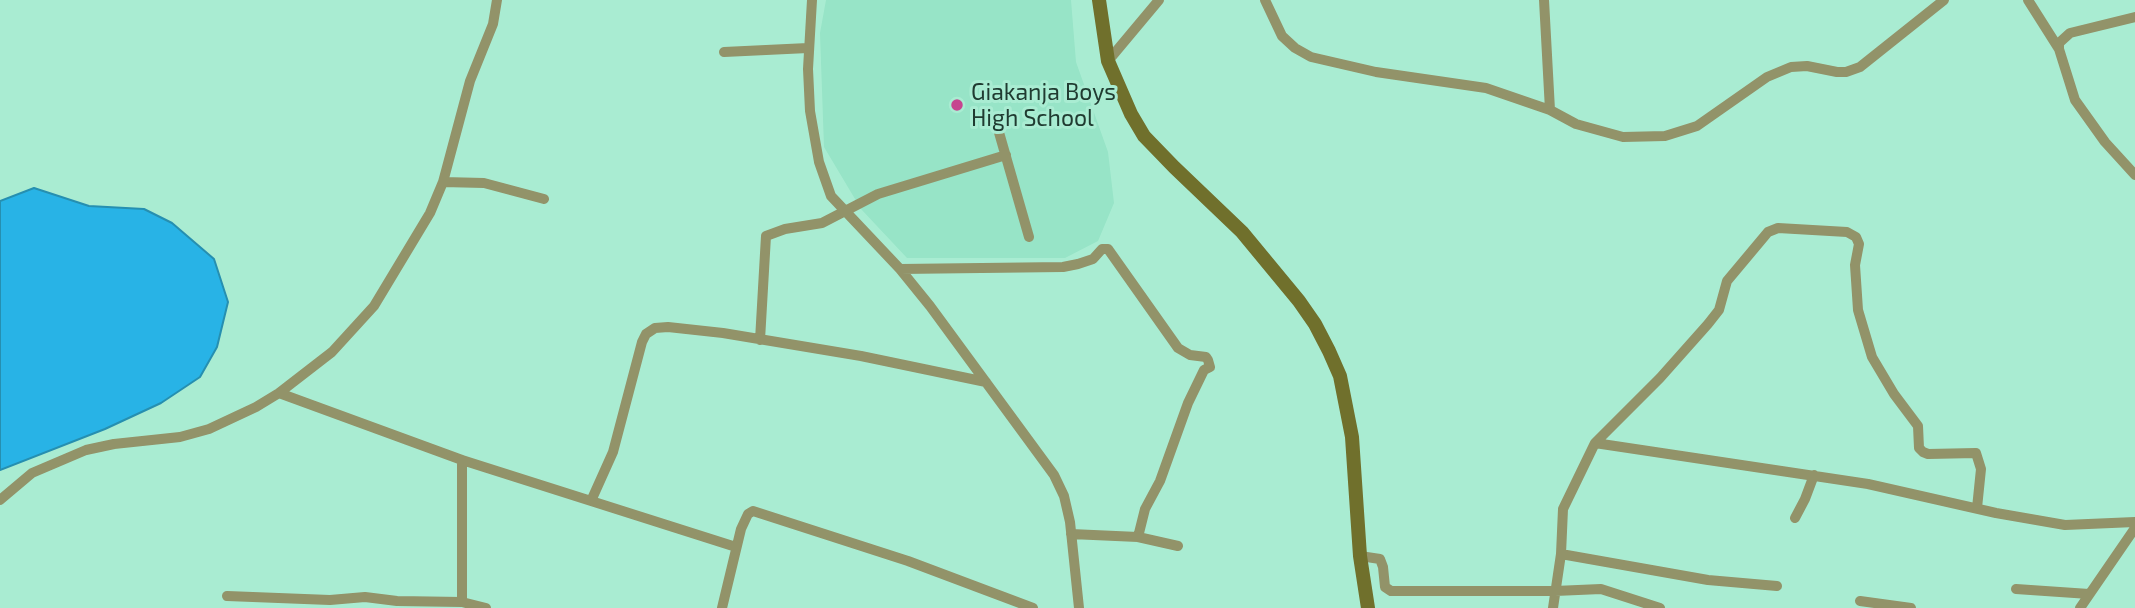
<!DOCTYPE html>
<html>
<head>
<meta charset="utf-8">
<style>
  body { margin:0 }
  canvas { display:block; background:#a9ecd2 }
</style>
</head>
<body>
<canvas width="2135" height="608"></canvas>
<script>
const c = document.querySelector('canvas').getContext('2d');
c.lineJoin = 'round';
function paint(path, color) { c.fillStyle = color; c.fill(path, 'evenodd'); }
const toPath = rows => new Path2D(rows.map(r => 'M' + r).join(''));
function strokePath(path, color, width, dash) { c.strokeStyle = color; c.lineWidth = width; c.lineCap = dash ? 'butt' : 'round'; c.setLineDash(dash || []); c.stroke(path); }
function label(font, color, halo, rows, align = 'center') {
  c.font = font + ' "Exo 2",sans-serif'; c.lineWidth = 6; c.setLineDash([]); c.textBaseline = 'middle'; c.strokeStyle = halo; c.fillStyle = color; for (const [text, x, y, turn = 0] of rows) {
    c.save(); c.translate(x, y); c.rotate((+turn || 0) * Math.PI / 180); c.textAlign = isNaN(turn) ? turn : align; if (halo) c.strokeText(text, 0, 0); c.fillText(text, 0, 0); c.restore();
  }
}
paint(toPath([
  [826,0,1071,0,1076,62,1108,152,1114,203,1098,241,1065,258,907,258,861,209,824,147,820,33]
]), '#97e4c7');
const water = toPath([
  [34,188,89,206,144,209,172,223,214,259,228,302,217,347,200,377,161,403,105,429,0,470,0,201,34,188]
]);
paint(water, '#28b3e6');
strokePath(water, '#268fb0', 2);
strokePath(toPath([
  [812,0,808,69,810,111,819,162,831,196,900,269,930,306,1054,475,1064,496,1070,522,1079,608],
  [1265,0,1282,36,1295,48,1311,57,1376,72,1486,88,1550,110,1576,124,1623,137,1665,136,1697,126,1767,77,1791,67,1807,66,1837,72,1846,72,1860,67,1944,0],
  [1544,0,1550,110],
  [2028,0,2059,49,2075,100,2105,142,2135,175],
  [2059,49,2059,43,2070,33,2135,17],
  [724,52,808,48],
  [1108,61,1159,0],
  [996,122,1029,237],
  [443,182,484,183,544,199],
  [900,269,1063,267,1078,264,1093,259,1102,249,1108,249,1178,348,1190,355,1206,357,1208,360,1210,367,1204,370,1188,403,1160,481,1145,509,1138,537],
  [760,340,766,236,785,229,822,223,878,194,1006,155],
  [279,393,462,460,736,547],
  [1595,443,1868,484,1996,513,2065,525,2135,522],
  [462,460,462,602],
  [0,500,32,473,86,450,114,444,180,437,209,429,256,407,279,393,332,352,374,306,430,213,443,182,470,81,493,24,497,0],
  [591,501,613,452,642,342,646,334,655,328,668,327,723,333,861,356,986,382],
  [1795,518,1805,499,1814,475],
  [1071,534,1138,537,1178,546],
  [1561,554,1708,580,1777,586],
  [1360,556,1380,559,1383,567,1385,587,1391,591,1555,591,1601,589,1660,608],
  [2016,589,2089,594],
  [227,596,330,600,365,597,397,601,462,602,486,608],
  [1860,601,1911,608],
  [722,608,741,529,748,514,753,511,908,561,1033,608],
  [1553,608,1561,554,1563,509,1595,443,1660,378,1708,324,1719,310,1727,281,1768,232,1778,228,1847,232,1856,237,1859,244,1855,265,1858,310,1872,357,1894,394,1918,426,1919,448,1923,452,1928,454,1976,453,1981,469,1977,508],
  [2080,608,2135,528]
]), '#929369', 10);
strokePath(toPath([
  [1099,0,1108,61,1131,114,1144,136,1174,167,1242,232,1299,301,1315,324,1329,351,1340,376,1352,437,1360,556,1368,608]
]), '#70702c', 14);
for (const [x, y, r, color] of [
  [957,105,7,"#c6458f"]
]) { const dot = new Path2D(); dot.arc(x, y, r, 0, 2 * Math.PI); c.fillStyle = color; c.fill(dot); strokePath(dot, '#a9ecd2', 2.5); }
label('23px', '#203b31', '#a9ecd2', [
  ["Giakanja Boys",971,92],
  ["High School",971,118]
], 'left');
</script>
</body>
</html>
